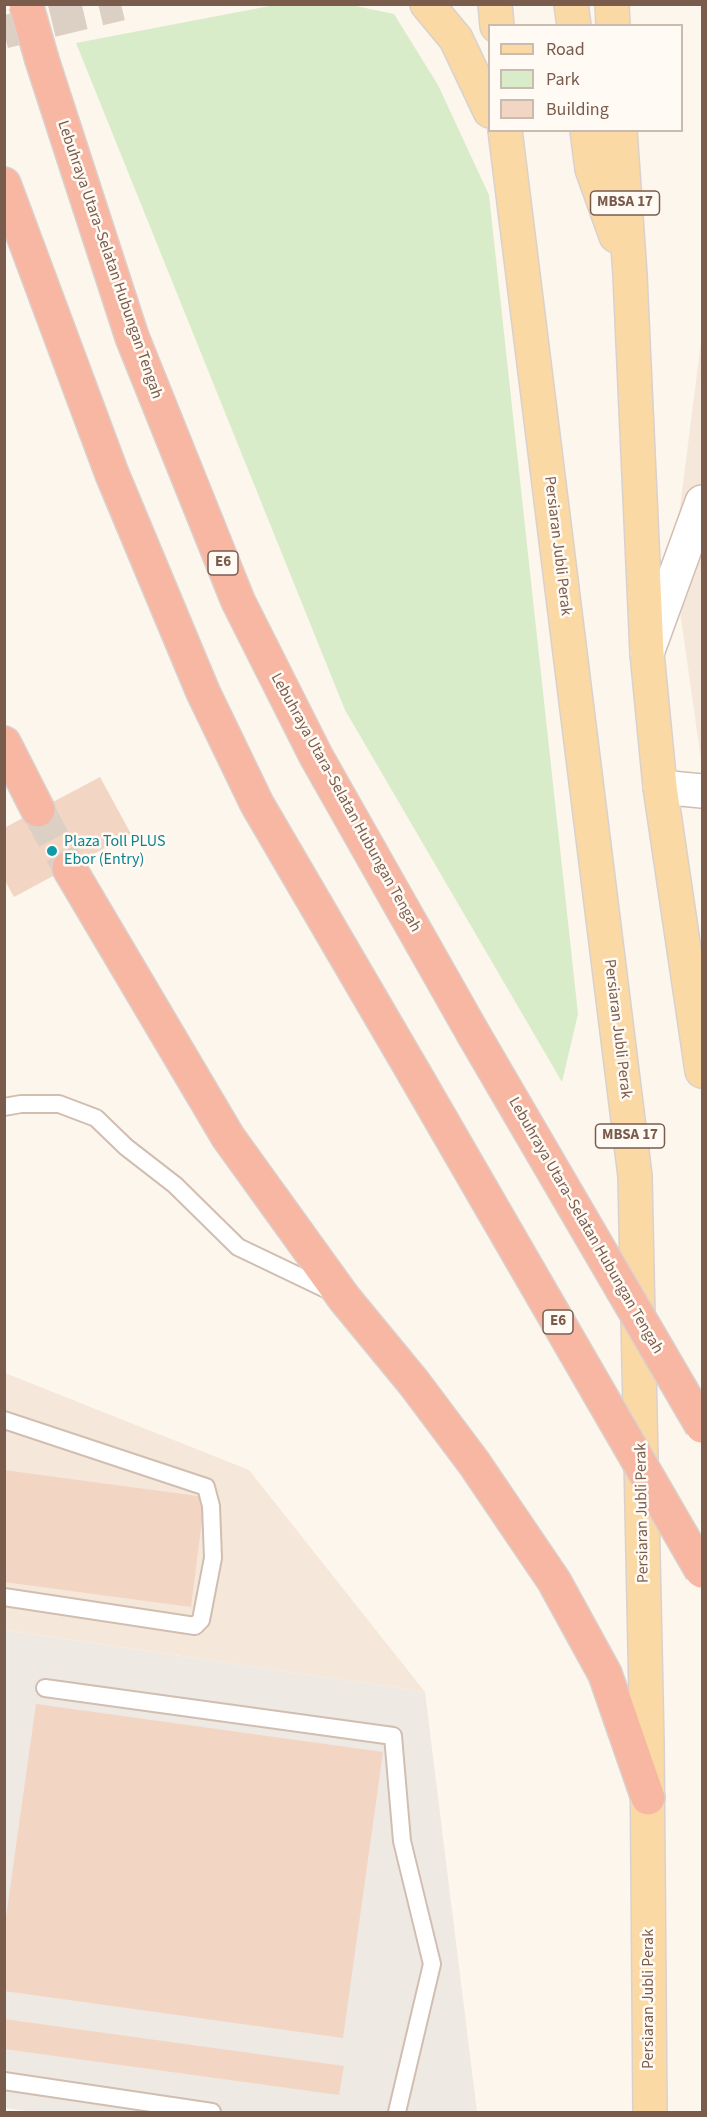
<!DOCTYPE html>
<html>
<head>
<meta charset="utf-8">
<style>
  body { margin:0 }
  #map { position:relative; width:707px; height:2117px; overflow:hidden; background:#fdf6ec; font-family:"Source Sans 3",sans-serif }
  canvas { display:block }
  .frame { position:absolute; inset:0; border:6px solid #7a5c4d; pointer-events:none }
  .legend { position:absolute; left:488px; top:24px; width:195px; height:108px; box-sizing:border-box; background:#fffaf3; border:2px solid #cabbb1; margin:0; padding:8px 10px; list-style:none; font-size:18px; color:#7a5c4d }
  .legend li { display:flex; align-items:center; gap:12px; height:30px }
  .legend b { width:30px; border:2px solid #cabbb1 }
</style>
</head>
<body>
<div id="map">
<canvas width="707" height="2117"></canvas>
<div class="frame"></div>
<ul class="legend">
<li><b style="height:8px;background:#fbd9a5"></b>Road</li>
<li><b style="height:16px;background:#d8ecc9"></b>Park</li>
<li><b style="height:16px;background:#f3d5c3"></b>Building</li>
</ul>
</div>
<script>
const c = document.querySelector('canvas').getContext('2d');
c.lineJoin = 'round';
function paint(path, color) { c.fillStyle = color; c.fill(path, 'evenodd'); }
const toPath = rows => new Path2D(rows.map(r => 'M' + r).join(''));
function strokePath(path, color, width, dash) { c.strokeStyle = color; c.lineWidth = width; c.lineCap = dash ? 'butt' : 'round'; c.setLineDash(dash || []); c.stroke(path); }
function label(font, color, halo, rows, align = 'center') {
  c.font = font + ' "Source Sans 3",sans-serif'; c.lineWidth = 5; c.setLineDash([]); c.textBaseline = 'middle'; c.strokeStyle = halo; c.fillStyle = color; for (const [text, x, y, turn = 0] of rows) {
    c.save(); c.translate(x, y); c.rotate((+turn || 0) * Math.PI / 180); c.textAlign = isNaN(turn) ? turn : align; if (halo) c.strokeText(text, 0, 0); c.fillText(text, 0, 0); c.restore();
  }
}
paint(toPath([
  [702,334,702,767,673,562],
  [5,1373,249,1470,425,1692,5,1630]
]), '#f5e8da');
paint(toPath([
  [4,1630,425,1692,477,2112,33,2112,5,2108]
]), '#efe9e4');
paint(toPath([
  [275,5,351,5,394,14,438,85,489,195,578,1014,562,1082,345,710,76,43]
]), '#d8ecc9');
paint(toPath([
  [100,777,131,834,14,897,4,879,4,828],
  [4,1470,205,1497,191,1607,4,1582],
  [36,1704,383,1752,343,2038,4,1991,4,1931],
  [4,2019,344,2066,339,2095,4,2049]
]), '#f3d5c3');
strokePath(toPath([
  [4,32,121,4]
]), '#dcd0c4', 33, [33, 16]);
strokePath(toPath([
  [38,810,69,868]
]), '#dcd0c4', 33, [33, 16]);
const lane = toPath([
  [4,1107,21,1104,59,1104,96,1118,126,1147,175,1185,238,1247,332,1292],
  [4,1420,206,1487,211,1506,213,1558,201,1620,195,1626,4,1597],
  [45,1688,393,1736,402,1841,432,1964,397,2112],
  [4,2081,212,2112]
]);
const street = toPath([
  [647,653,702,502],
  [660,787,702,791]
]);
const primary = toPath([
  [427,4,456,39,490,111],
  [495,4,497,26],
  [571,4,574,26],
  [612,4,613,26],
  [505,130,635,1176,647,1743,650,2112],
  [587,130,592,169,616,236],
  [620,130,630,275,647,653,660,787,702,1071]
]);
const highway = toPath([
  [42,60,132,337,238,601,316,756,474,1035],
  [4,184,112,474,203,692,257,804,414,1073],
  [4,743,38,810],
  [69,868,228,1137,344,1298,414,1383,474,1463,554,1581,605,1674,648,1798]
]);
strokePath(lane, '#d1beb0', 20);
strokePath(street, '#d1beb0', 36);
strokePath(primary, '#dad1cd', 36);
strokePath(highway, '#dad1cd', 36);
strokePath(lane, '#fff', 16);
strokePath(street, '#fff', 33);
strokePath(primary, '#fbd9a5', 33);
strokePath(highway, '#f7b7a3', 33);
const highwayBridge = toPath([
  [26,4,42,60],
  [474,1035,702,1426],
  [414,1073,702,1571]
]);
strokePath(highwayBridge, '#dad1cd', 36, []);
strokePath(highwayBridge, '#f7b7a3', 33);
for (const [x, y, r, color] of [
  [52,851,6,"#0f9aa8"]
]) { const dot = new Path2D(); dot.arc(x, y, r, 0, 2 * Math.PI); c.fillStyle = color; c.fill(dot); strokePath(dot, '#fffaf3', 2); }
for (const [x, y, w] of [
  [625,203,69],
  [223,563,30],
  [630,1136,69],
  [558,1322,30]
]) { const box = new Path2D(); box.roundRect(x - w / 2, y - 12, w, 24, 4.5); c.fillStyle = '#fffaf3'; c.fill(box); strokePath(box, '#7a5c4d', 1.5); }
label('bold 15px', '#7a5c4d', null, [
  ["MBSA 17",625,203],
  ["E6",223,563],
  ["MBSA 17",630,1136],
  ["E6",558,1322]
]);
label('16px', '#7a5c4d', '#fffaf3', [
  ["Lebuhraya Utara–Selatan Hubungan Tengah",109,260,71],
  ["Persiaran Jubli Perak",557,546,83],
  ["Lebuhraya Utara–Selatan Hubungan Tengah",345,803,61],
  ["Persiaran Jubli Perak",617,1029,83],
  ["Lebuhraya Utara–Selatan Hubungan Tengah",585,1226,60],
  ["Persiaran Jubli Perak",643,1513,-91],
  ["Persiaran Jubli Perak",649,1999,-90]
]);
label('16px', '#0d838f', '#fffaf3', [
  ["Plaza Toll PLUS",64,842],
  ["Ebor (Entry)",64,860]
], 'left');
</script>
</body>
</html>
